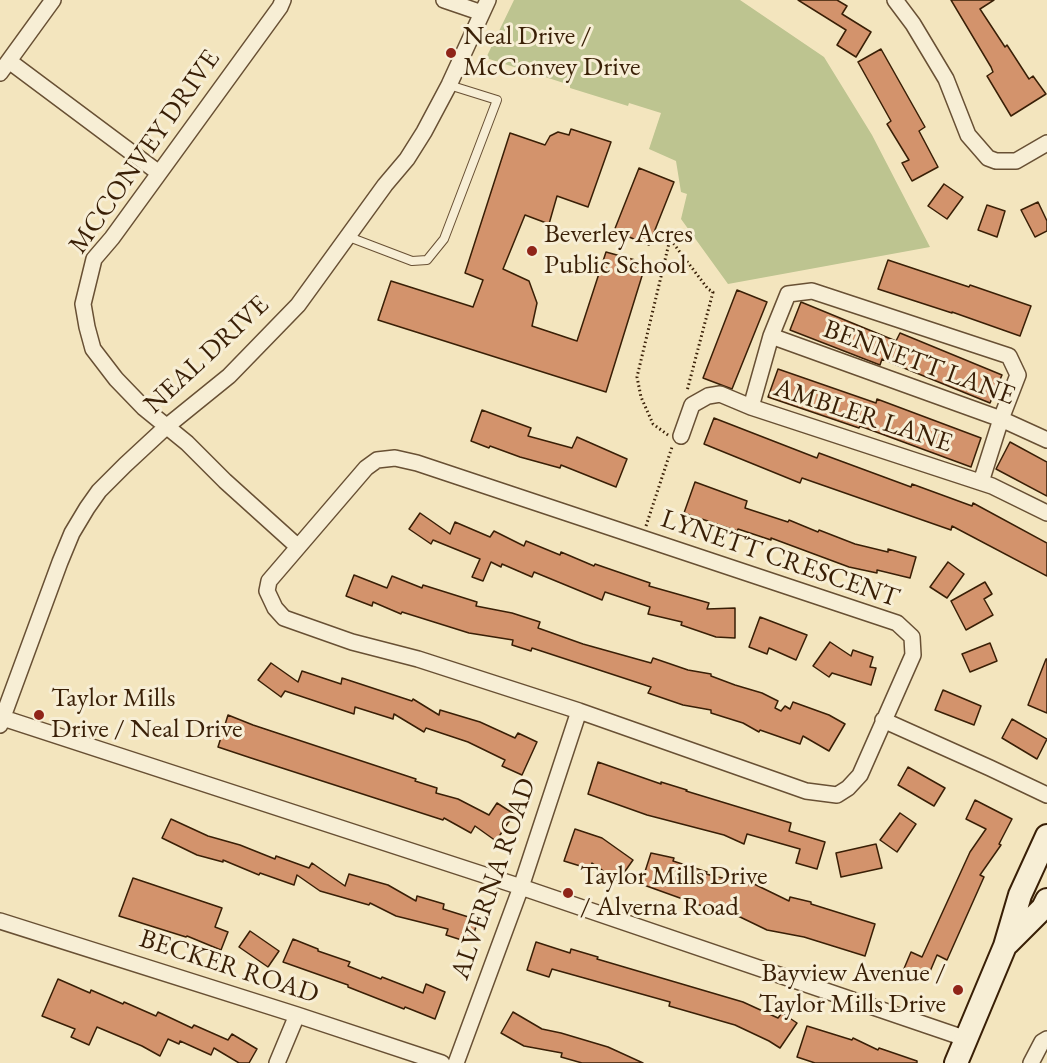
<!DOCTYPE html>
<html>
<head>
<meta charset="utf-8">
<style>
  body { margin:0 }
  canvas { display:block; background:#f3e5be }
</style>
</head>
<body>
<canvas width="1047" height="1063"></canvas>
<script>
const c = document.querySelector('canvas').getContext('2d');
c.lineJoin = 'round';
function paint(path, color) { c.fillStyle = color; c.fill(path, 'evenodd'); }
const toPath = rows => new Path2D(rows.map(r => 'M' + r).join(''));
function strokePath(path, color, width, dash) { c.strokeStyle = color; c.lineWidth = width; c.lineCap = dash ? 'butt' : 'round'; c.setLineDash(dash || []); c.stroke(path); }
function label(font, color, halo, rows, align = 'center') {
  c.font = font + ' "EB Garamond",serif'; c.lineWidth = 6; c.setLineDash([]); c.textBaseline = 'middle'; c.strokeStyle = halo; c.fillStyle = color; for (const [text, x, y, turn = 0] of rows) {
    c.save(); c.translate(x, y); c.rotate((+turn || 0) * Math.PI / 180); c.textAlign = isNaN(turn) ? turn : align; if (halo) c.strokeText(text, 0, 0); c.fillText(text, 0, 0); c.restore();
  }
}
paint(toPath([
  [514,0,740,0,824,57,872,135,930,247,728,284,681,219,687,194,681,192,676,161,649,149,661,113,629,103,628,106,570,88,570,85,486,58]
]), '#bdc490');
const building = toPath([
  [798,0,837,0,847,6,842,14,871,32,856,57,837,45,846,30,798,0],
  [951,0,994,0,980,9,1005,47,1007,45,1029,79,1033,76,1046,94,1011,116,987,76,993,72,991,67,951,0],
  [881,49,925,127,919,131,938,167,912,181,902,163,909,160,887,124,891,121,858,62,881,49],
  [571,129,611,142,588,207,557,196,549,224,525,215,503,269,529,281,537,303,532,326,577,341,606,252,646,263,606,392,378,320,391,281,473,307,483,280,465,273,510,133,545,145,550,136,558,132,569,135,571,129],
  [639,168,674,182,649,245,614,231,639,168],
  [944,184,963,197,947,219,928,206,944,184],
  [1038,202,1047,221,1047,231,1035,237,1021,210,1038,202],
  [987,205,1005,211,997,237,978,230,987,205],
  [888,260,969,287,970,285,1031,306,1020,336,952,312,952,313,878,289,888,260],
  [737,290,767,302,732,389,703,378,737,290],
  [801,302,896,341,900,333,1002,375,990,403,882,359,880,365,790,330,801,302],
  [778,369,876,403,877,399,981,438,971,467,860,426,859,428,768,397,778,369],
  [482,410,531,428,528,436,572,448,577,437,627,459,616,487,561,465,560,468,520,457,490,446,489,448,471,441,482,410],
  [714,418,817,458,819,453,911,487,912,484,972,506,973,503,1047,543,1047,576,952,526,951,530,802,478,800,483,704,444,714,418],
  [1010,442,1047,462,1047,496,996,469,1010,442],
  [695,482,747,501,745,508,788,522,789,520,818,532,819,530,855,544,888,552,888,549,916,557,910,578,877,570,877,573,849,567,771,538,771,540,738,529,737,531,684,513,695,482],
  [420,513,450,534,455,522,490,537,494,531,524,546,526,541,560,555,561,552,594,566,595,564,650,583,649,586,709,603,707,609,735,608,735,638,716,637,681,625,682,622,648,614,650,607,605,592,602,600,534,572,532,577,502,564,501,567,491,562,483,581,472,577,480,559,433,540,431,544,409,529,420,513],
  [948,562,964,574,947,598,930,587,948,562],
  [354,575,387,588,392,576,422,588,423,585,477,602,476,606,512,613,540,622,538,628,583,644,651,663,653,658,688,670,711,674,711,676,735,685,762,693,778,701,775,708,781,711,785,706,790,709,793,702,829,715,845,724,829,751,803,736,800,744,760,730,759,732,743,723,711,713,711,710,683,705,648,693,651,687,532,648,531,651,512,645,513,640,469,633,402,612,401,614,373,602,372,606,346,596,354,575],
  [985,582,992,594,984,599,993,615,966,630,951,601,985,582],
  [760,617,807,635,796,660,769,648,767,654,749,647,760,617],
  [830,642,851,656,853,650,873,657,870,667,876,668,871,685,832,673,829,677,813,666,830,642],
  [990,643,997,661,970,672,962,654,990,643],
  [1046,659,1047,659,1047,713,1028,705,1046,659],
  [271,663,298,682,302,671,341,684,342,678,412,701,413,699,439,715,440,710,480,722,515,738,518,733,537,742,522,775,502,766,505,760,468,742,426,728,424,732,394,714,393,719,355,707,354,714,285,691,281,697,258,680,271,663],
  [943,690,981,706,974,725,935,710,943,690],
  [228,715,253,725,416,779,415,781,437,788,436,793,458,799,489,815,497,803,514,814,496,841,475,826,471,833,444,818,443,820,251,758,218,747,228,715],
  [1012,719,1047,739,1037,759,1002,738,1012,719],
  [598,762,661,784,661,782,687,790,686,791,791,823,789,831,825,842,817,869,796,863,800,849,747,834,744,844,724,835,647,815,588,794,598,762],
  [908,767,945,788,934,806,898,785,908,767],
  [975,800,1012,819,999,844,1001,845,980,875,984,877,947,960,937,955,926,981,903,971,911,952,922,957,970,852,986,829,966,819,975,800],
  [900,813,916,824,897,852,880,840,900,813],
  [171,819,208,836,240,845,275,859,276,856,309,868,312,863,345,886,349,874,388,885,416,901,417,896,444,904,443,909,478,920,471,943,446,935,448,929,396,916,370,903,369,905,320,891,297,875,294,885,260,873,259,875,223,860,223,862,197,855,162,838,171,819],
  [575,829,602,838,633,860,618,881,592,863,590,869,564,861,575,829],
  [876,844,882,868,841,877,836,853,876,844],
  [651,853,674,858,673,861,707,872,706,874,751,885,752,883,789,901,790,897,811,902,811,904,875,924,865,956,804,937,767,930,738,916,705,907,641,884,651,853],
  [133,878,222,908,215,927,228,932,221,950,187,936,186,937,119,916,133,878],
  [250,931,279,951,268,967,239,947,250,931],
  [293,939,318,949,318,951,350,962,348,966,381,979,382,977,423,993,426,984,445,992,435,1019,405,1007,404,1009,348,987,348,985,283,962,293,939],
  [536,942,570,953,571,949,598,957,597,959,743,1002,778,1018,782,1013,797,1023,780,1048,769,1041,735,1025,669,1006,670,1002,552,969,549,977,527,970,536,942],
  [58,979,90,993,91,990,123,1004,124,1002,156,1016,158,1012,192,1028,194,1025,228,1040,232,1034,257,1049,249,1063,239,1063,214,1048,211,1055,180,1041,179,1044,168,1039,160,1056,142,1046,97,1027,89,1045,71,1037,75,1029,42,1016,58,979],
  [513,1012,542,1029,561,1033,608,1047,643,1063,582,1063,561,1057,562,1053,524,1046,501,1033,513,1012],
  [807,1026,852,1040,853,1038,878,1050,879,1048,917,1061,917,1063,815,1063,797,1057,807,1026]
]);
paint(building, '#d3936c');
strokePath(building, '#391f06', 1.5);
const lane = toPath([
  [349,237,412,261,427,260,444,239,497,100,449,85]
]);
const street = toPath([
  [283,0,280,7,112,238,94,259,83,304,87,327,93,349,116,379,144,408,187,443,225,481,297,546],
  [444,0,482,13],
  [895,0,913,24,946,79,968,135,988,158,996,161,1016,161,1047,143],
  [9,61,159,173],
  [0,73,53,0],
  [771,336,1001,419,1047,440],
  [751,407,771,336,788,294,812,291,1009,356,1018,375,1001,419,981,482],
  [681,436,692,405,708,396,720,394,751,407,992,486,1047,513],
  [395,458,417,463,897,623,912,637,913,655,860,775,848,788,837,795,806,791,579,711,418,659,352,642,284,618,275,608,267,591,269,581,366,468,377,460,395,458],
  [0,717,521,887,967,1039],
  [883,720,990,768,1047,795],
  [0,725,60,562,72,533,87,508,99,491,125,465,166,427,229,376,298,305,385,185,407,159,424,132,449,85,488,0],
  [0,921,297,1015,442,1063],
  [277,1063,297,1015],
  [456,1063,521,887,579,711],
  [1031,1063,1042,1042,1047,1039]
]);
const secondary = toPath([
  [1008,943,1043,908,1047,900],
  [956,1063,1005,946,1020,895,1047,836]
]);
strokePath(lane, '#685034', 10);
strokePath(street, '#685034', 18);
strokePath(secondary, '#391f06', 26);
strokePath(toPath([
  [668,435,653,424,641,397,637,377,670,239,708,289,713,292,687,391],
  [646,526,672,447]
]), '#391f06', 3, [1.5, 3]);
strokePath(lane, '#f7eed5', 8);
strokePath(street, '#f7eed5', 15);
strokePath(secondary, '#f7eed5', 22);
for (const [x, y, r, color] of [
  [451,53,6,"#8f2418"],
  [532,251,6,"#8f2418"],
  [39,715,6,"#8f2418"],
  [568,893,6,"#8f2418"],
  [958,990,6,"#8f2418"]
]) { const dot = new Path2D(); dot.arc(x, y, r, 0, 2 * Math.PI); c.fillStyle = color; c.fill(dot); strokePath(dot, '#f7eed5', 2); }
label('27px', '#391f06', '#f7eed5', [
  ["Neal Drive /",463,37],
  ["McConvey Drive",463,68],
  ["Beverley Acres",544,235],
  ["Public School",544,266],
  ["Taylor Mills",51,699],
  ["Drive / Neal Drive",51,730],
  ["Taylor Mills Drive",580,877],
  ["/ Alverna Road",580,908],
  ["Bayview Avenue /",946,974,"right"],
  ["Taylor Mills Drive",946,1005,"right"]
], 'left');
label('27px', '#391f06', '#f7eed5', [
  ["MCCONVEY DRIVE",145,152,-55],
  ["NEAL DRIVE",207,355,-43],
  ["BENNETT LANE",919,363,20],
  ["AMBLER LANE",863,416,18],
  ["LYNETT CRESCENT",780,559,19],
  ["ALVERNA ROAD",494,879,-71],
  ["BECKER ROAD",229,967,18]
]);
</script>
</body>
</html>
